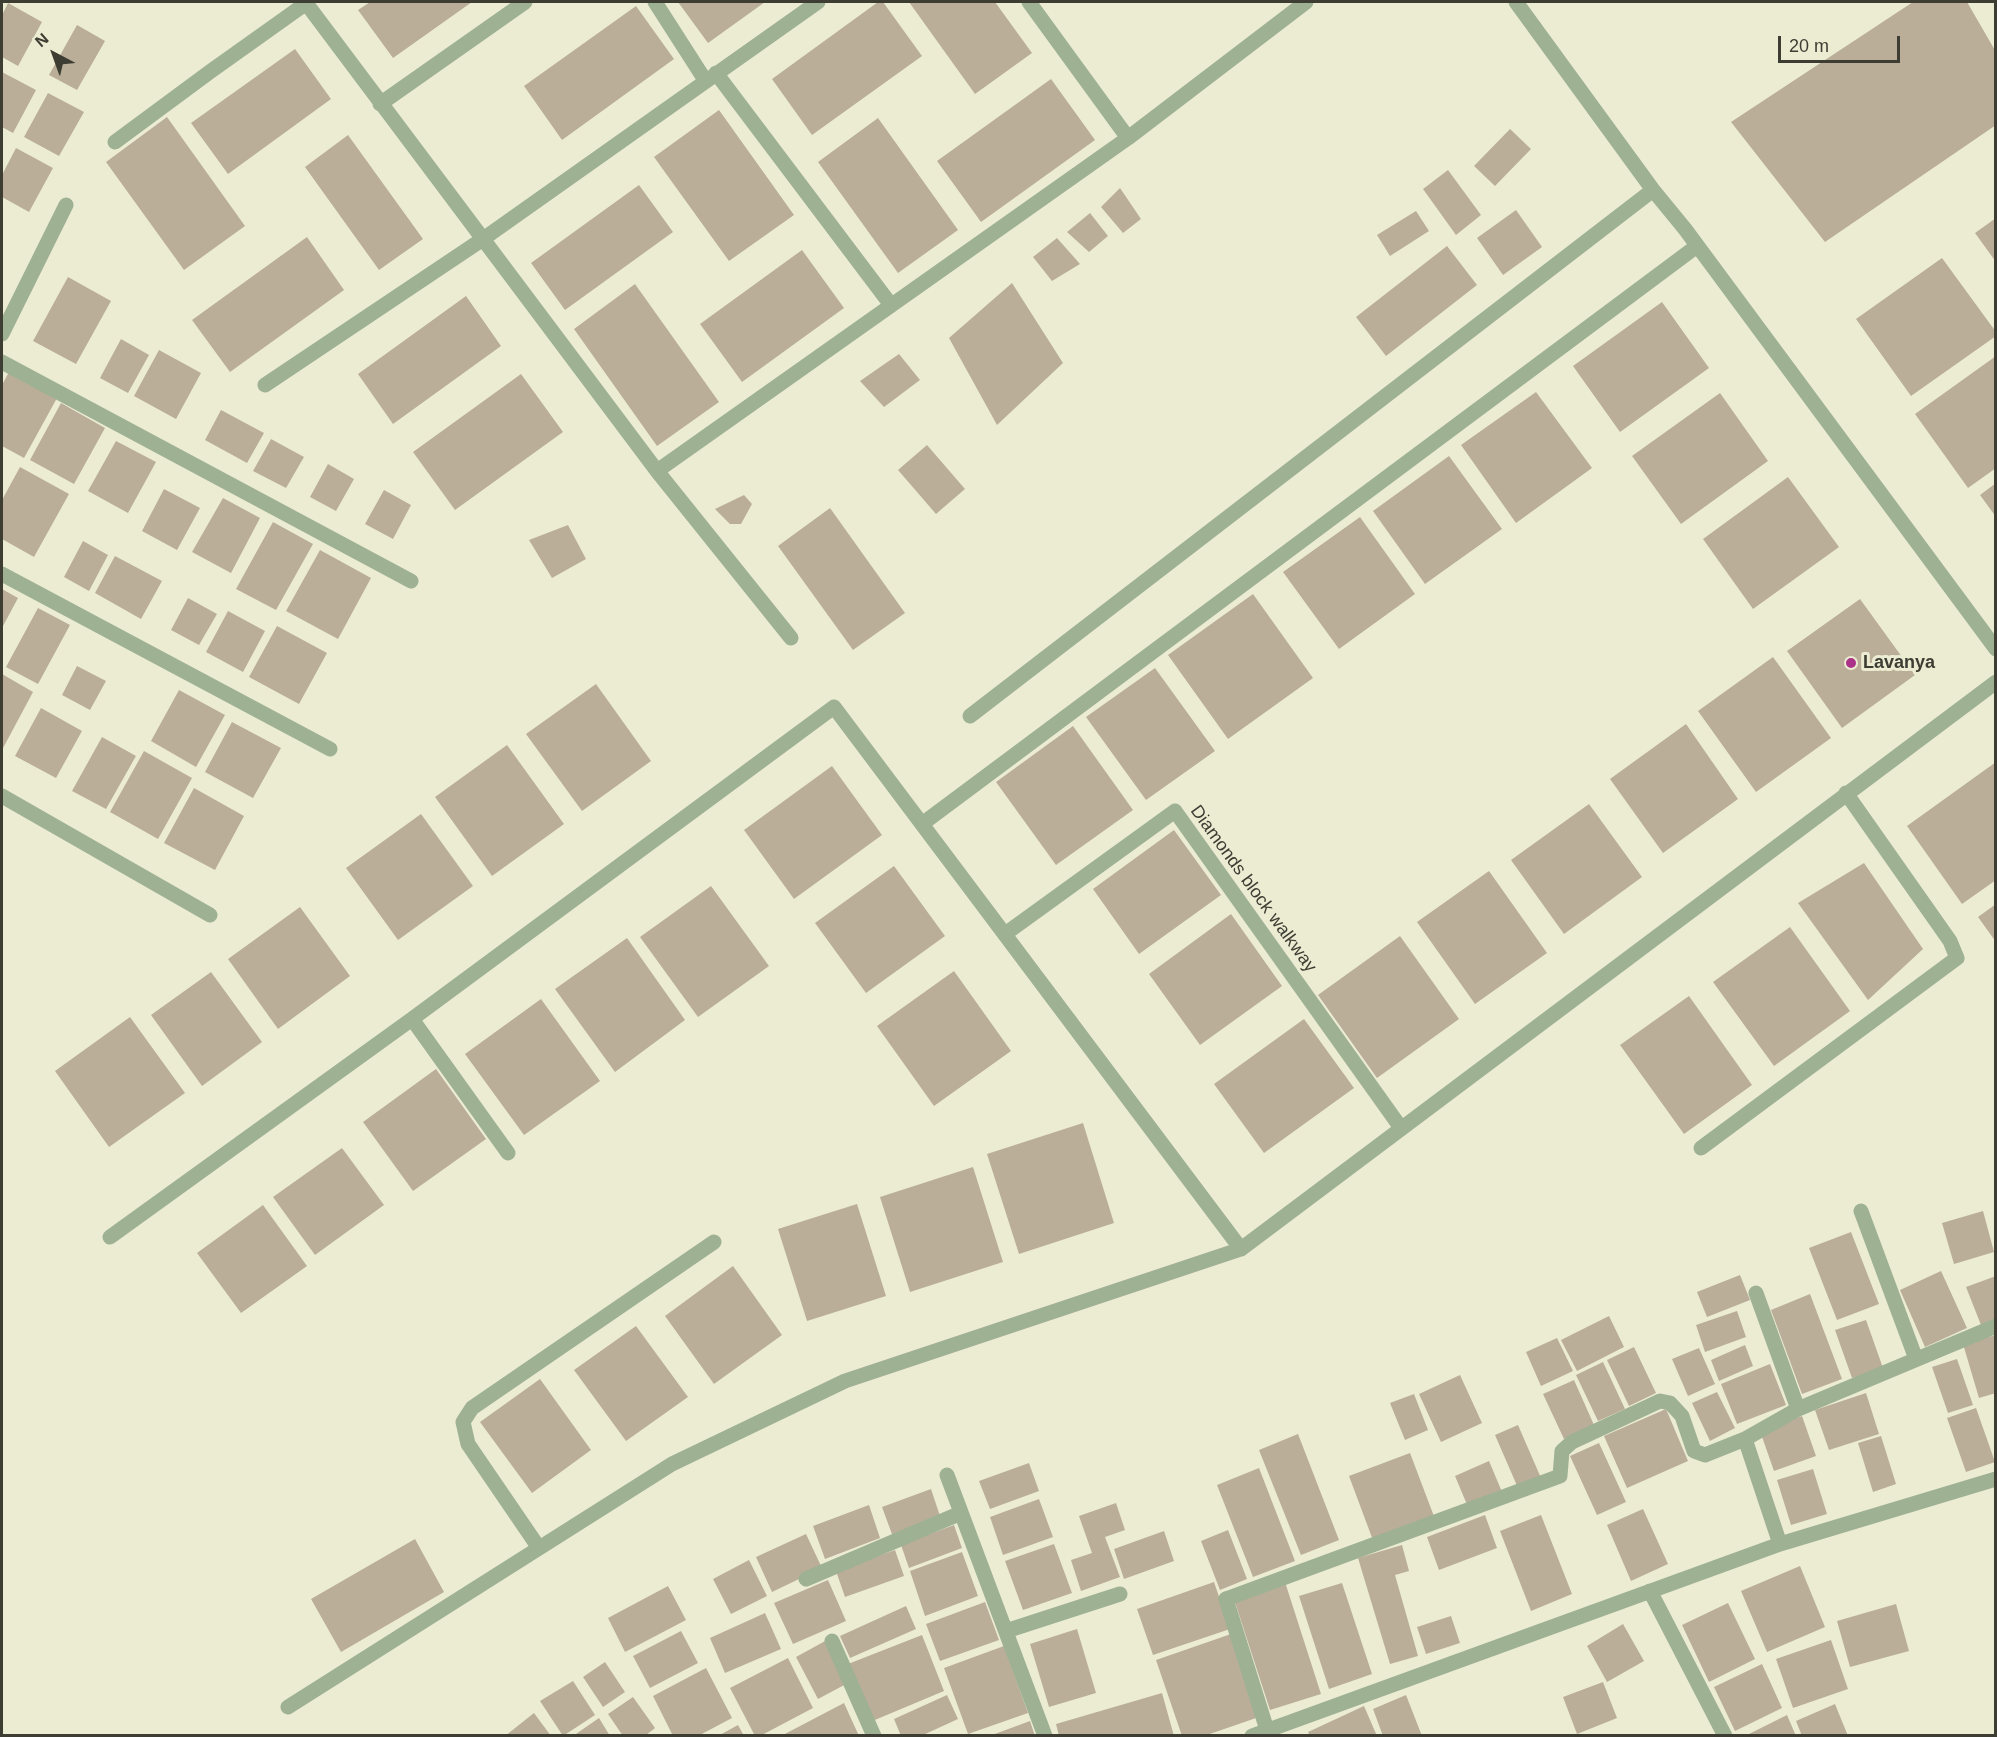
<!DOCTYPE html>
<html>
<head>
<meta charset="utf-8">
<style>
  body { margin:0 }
  #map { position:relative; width:1997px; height:1737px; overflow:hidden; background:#ececd3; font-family:Arial,sans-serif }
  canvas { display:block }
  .frame { position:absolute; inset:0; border:3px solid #3d3d33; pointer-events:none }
  .north { position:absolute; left:24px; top:24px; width:60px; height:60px; -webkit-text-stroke:4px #ececd3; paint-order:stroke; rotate:319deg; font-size:16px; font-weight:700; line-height:24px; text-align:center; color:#3d3d33 }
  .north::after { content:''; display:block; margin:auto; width:21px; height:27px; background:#3d3d33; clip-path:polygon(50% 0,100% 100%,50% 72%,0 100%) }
  .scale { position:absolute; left:1778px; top:36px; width:122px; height:27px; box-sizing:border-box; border:3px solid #3d3d33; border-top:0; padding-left:8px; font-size:18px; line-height:21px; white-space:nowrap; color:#3d3d33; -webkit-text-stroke:4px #ececd3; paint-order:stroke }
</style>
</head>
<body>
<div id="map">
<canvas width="1997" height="1737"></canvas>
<div class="frame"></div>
<div class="north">N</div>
<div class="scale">20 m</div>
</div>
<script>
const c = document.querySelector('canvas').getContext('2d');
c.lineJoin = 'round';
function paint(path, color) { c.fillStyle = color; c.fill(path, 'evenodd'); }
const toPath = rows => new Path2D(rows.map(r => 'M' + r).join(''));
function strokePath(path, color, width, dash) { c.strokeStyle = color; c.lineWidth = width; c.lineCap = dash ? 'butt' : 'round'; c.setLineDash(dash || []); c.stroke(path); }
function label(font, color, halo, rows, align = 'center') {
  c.font = font + ' Arial,sans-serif'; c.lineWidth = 6; c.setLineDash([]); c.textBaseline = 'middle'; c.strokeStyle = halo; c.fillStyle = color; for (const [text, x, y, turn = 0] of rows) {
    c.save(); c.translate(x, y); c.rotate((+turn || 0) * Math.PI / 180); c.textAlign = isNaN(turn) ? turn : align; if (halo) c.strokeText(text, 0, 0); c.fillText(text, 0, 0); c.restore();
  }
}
paint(toPath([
  [370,2,472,2,393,58,358,10],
  [678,2,765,2,708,43],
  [878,2,883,2,922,56,812,135,772,79],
  [909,2,995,2,1032,53,975,94],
  [1913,2,1967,2,1996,52,1996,125,1825,242,1731,122],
  [8,3,42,22,18,66,2,57,2,15],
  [636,6,674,59,562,140,524,86],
  [77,25,105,41,77,90,49,75],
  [295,49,331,99,228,174,191,123],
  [2,72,36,90,13,133,2,127],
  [1051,79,1095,140,981,222,937,161],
  [48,93,84,112,59,156,24,137],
  [719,110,794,215,729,261,654,157],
  [167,117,245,226,184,270,106,162],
  [878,118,958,230,898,273,818,162],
  [1510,129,1531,149,1495,186,1474,166],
  [348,135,423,239,379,270,305,167],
  [16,148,53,168,29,212,2,197,2,175],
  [1448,170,1481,215,1456,235,1423,189],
  [639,185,673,232,565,310,531,263],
  [1120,188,1141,219,1123,233,1101,207],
  [1516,210,1542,247,1503,275,1477,238],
  [1416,211,1429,231,1390,256,1377,235],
  [1090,213,1108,236,1089,252,1067,232],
  [1996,218,1996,262,1975,233],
  [307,237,344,290,230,372,192,320],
  [1057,238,1080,264,1052,281,1033,257],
  [1447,246,1477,285,1386,356,1356,317],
  [802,250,844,308,742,382,700,324],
  [1942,258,1996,332,1996,336,1911,396,1856,319],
  [68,277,111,301,76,364,33,341],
  [1012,283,1063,363,997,425,949,338],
  [635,284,719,402,657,446,574,329],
  [466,296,501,346,393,424,358,374],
  [1662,302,1709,368,1620,432,1573,366],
  [121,339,149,355,128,393,100,378],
  [159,350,201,373,176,419,134,396],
  [899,354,920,380,884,407,860,381],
  [1996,356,1996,468,1968,488,1915,414],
  [9,372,57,398,24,458,2,446,2,385],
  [521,374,563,432,455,510,413,452],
  [1536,392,1592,468,1516,523,1461,445],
  [1720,393,1768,461,1681,524,1632,456],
  [61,403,105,428,74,484,30,460],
  [221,410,264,433,247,463,205,440],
  [271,439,304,457,286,488,253,471],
  [116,441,156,462,128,513,88,491],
  [927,445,965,489,936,514,898,470],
  [1449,456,1502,529,1425,584,1373,511],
  [328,464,354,479,336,511,310,497],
  [20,467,69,494,34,557,2,539,2,500],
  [1788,477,1839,547,1753,609,1703,539],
  [1996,483,1996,517,1980,495],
  [164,489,200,508,177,550,142,531],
  [384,490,411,505,393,539,365,524],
  [744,495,752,504,741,524,730,524,715,509],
  [223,498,260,518,231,573,192,552],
  [830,508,905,613,853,650,778,546],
  [1360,517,1415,594,1339,649,1283,572],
  [273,522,313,544,276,610,236,589],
  [568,525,586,559,552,578,529,540],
  [83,541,108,555,89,591,64,577],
  [320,550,371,578,338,639,286,611],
  [115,556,162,581,141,619,95,593],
  [2,589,18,598,2,628],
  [1253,594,1313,678,1228,739,1168,655],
  [188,598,217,614,199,645,171,630],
  [1860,599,1915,675,1842,728,1787,651],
  [38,608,70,625,38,684,6,667],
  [228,611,265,631,243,672,206,652],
  [277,626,327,653,299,704,249,677],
  [1773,657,1831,738,1756,792,1698,711],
  [77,666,106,681,90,710,62,695],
  [1155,668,1215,751,1146,800,1086,717],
  [2,674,33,692,2,750],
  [596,684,651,761,582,811,526,734],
  [179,690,225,715,196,767,151,741],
  [41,708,82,731,56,778,15,756],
  [232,722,281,748,253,798,205,772],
  [1686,724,1738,799,1663,853,1610,779],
  [1073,726,1133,810,1056,865,996,782],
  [102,737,136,756,106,809,72,791],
  [507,745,564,824,492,876,435,797],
  [144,751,192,778,158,839,110,812],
  [1996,762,1996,880,1962,904,1907,826],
  [832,766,882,835,794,899,744,830],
  [194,788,244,816,215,870,164,843],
  [1589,804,1642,877,1564,934,1511,860],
  [421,814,473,886,398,940,346,868],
  [1174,830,1221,895,1139,954,1093,889],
  [1864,863,1923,949,1868,1000,1798,903],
  [894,866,945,936,866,993,815,923],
  [1489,871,1547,953,1475,1004,1417,922],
  [711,886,769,966,698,1017,640,937],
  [1996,904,1996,942,1978,917],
  [300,907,350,976,278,1029,228,959],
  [1231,914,1282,986,1200,1045,1149,974],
  [1790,927,1850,1011,1774,1066,1713,982],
  [1400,936,1459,1019,1377,1078,1318,995],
  [627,938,685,1020,615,1072,555,989],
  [954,971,1011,1051,934,1106,877,1026],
  [211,972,262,1042,202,1086,151,1015],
  [1689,996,1752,1085,1684,1134,1620,1045],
  [541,999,600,1081,524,1135,465,1054],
  [130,1017,185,1093,109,1147,55,1071],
  [1304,1019,1354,1088,1264,1153,1214,1084],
  [436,1069,486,1139,413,1191,363,1122],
  [1083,1123,1114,1223,1019,1254,987,1154],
  [342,1148,384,1205,315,1255,273,1197],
  [973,1167,1003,1262,910,1292,880,1197],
  [857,1204,886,1296,807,1321,778,1229],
  [263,1205,307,1266,241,1313,197,1253],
  [1983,1211,1994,1252,1954,1264,1942,1223],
  [1851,1232,1879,1304,1837,1320,1809,1248],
  [733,1266,782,1335,714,1384,665,1316],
  [1941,1271,1967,1328,1925,1347,1900,1290],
  [1740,1275,1750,1300,1707,1317,1697,1292],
  [1996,1276,1996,1320,1981,1325,1966,1287],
  [1810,1294,1842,1379,1802,1394,1771,1310],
  [1737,1311,1746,1337,1705,1352,1696,1325],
  [1609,1316,1624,1347,1577,1371,1561,1340],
  [1866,1320,1883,1368,1852,1378,1835,1330],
  [636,1326,688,1397,626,1441,574,1370],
  [1996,1335,1996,1393,1979,1398,1963,1344],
  [1557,1338,1573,1371,1541,1386,1526,1352],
  [1745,1345,1753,1366,1719,1381,1711,1360],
  [1634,1347,1656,1393,1629,1406,1607,1360],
  [1699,1348,1715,1384,1688,1396,1672,1359],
  [1957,1359,1973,1405,1948,1413,1932,1367],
  [1603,1362,1625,1409,1598,1421,1576,1375],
  [1770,1364,1786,1405,1737,1424,1721,1384],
  [1460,1375,1482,1423,1441,1442,1419,1394],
  [540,1379,591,1450,532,1493,480,1422],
  [1574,1380,1594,1425,1564,1439,1543,1394],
  [1717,1392,1735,1428,1710,1441,1692,1403],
  [1866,1393,1879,1434,1829,1450,1815,1410],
  [1414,1394,1428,1430,1405,1440,1390,1403],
  [1976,1408,1995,1462,1966,1472,1947,1418],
  [1666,1409,1688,1461,1627,1488,1604,1436],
  [1802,1416,1816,1456,1774,1471,1760,1431],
  [1518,1425,1541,1478,1518,1488,1495,1435],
  [1298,1434,1339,1540,1301,1555,1259,1450],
  [1881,1436,1896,1484,1873,1492,1858,1443],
  [1599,1443,1626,1502,1597,1515,1570,1456],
  [1410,1453,1435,1519,1374,1543,1349,1476],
  [1489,1461,1502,1492,1468,1507,1455,1476],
  [1029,1463,1039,1491,990,1509,979,1481],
  [1259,1468,1295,1561,1253,1577,1217,1485],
  [1813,1469,1827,1514,1791,1525,1777,1480],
  [931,1489,941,1519,893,1537,882,1507],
  [1039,1499,1053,1537,1003,1555,990,1517],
  [1116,1503,1125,1530,1105,1537,1120,1577,1081,1591,1071,1560,1092,1553,1079,1516],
  [869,1505,880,1538,825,1559,813,1526],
  [1643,1509,1668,1564,1631,1581,1607,1525],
  [1485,1515,1497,1548,1439,1570,1427,1537],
  [1541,1515,1572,1594,1531,1611,1500,1531],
  [954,1525,962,1548,909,1568,901,1545],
  [1228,1530,1247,1579,1220,1590,1201,1541],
  [1164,1531,1174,1561,1124,1579,1114,1549],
  [806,1534,822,1568,772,1592,756,1557],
  [415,1539,444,1592,341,1652,311,1599],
  [1054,1544,1072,1593,1023,1610,1005,1561],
  [1402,1545,1409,1571,1395,1575,1418,1656,1390,1664,1358,1558],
  [895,1550,904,1576,845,1597,836,1571],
  [962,1552,978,1596,925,1616,910,1571],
  [749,1560,767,1596,731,1614,713,1579],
  [1800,1566,1825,1627,1767,1652,1741,1591],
  [828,1580,846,1621,793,1644,774,1603],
  [1214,1582,1230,1629,1153,1655,1137,1609],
  [1285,1582,1321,1694,1270,1710,1234,1599],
  [1342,1583,1372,1674,1329,1689,1299,1596],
  [668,1586,686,1620,625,1652,608,1618],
  [985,1602,999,1640,940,1661,926,1624],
  [1728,1603,1755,1659,1709,1682,1682,1625],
  [1896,1604,1909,1651,1850,1667,1837,1621],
  [906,1606,916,1629,850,1658,840,1636],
  [765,1613,781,1649,725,1673,710,1638],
  [1451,1616,1460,1643,1426,1654,1417,1627],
  [1623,1624,1644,1661,1607,1682,1587,1646],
  [1077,1629,1096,1693,1049,1707,1030,1644],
  [681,1631,698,1663,650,1688,633,1656],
  [1231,1634,1259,1717,1204,1736,1182,1736,1156,1660],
  [922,1635,944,1691,870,1722,848,1664],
  [827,1640,848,1683,818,1699,796,1657],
  [1831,1640,1848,1689,1793,1708,1776,1659],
  [1004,1646,1028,1713,968,1734,944,1668],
  [788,1658,813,1708,760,1736,755,1736,730,1688],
  [605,1662,625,1692,603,1707,583,1677],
  [1762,1664,1782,1708,1735,1731,1714,1687],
  [706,1668,732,1718,698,1736,673,1736,653,1696],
  [573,1681,595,1715,563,1736,540,1701],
  [1603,1682,1617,1718,1577,1734,1563,1697],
  [1162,1693,1174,1736,1059,1736,1056,1724],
  [947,1695,958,1719,921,1736,901,1736,894,1719],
  [1406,1695,1422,1736,1383,1736,1373,1709],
  [633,1697,655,1728,645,1736,623,1736,608,1714],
  [844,1703,859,1736,781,1736],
  [1835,1704,1848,1736,1802,1736,1796,1721],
  [1364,1706,1377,1736,1310,1736,1308,1732],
  [534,1713,551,1736,505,1736],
  [1787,1715,1796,1736,1745,1736],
  [599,1718,610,1736,573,1736],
  [1030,1721,1035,1736,992,1736,992,1735],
  [738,1725,744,1736,718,1736]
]), '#baae98');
strokePath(toPath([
  [1226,1599,1267,1730]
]), '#9eb193', 15);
strokePath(toPath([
  [1005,934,1175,811,1401,1128]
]), '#9eb193', 15);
strokePath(toPath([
  [655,2,705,80],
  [1516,2,1653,190,1685,229,1996,649],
  [306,3,657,471,791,638],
  [716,73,891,305],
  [380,104,525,2],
  [1128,138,1306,2],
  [115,142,211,71,308,2],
  [2,334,66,205],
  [2,362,411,581],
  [265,385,483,239,818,2],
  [657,471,1128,138,1029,2],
  [2,574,330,749],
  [970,716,1653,190],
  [2,796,210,915],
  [922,824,1697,246],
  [412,1019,508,1153],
  [1701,1148,1957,958,1950,941,1846,793],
  [1861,1211,1916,1359],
  [110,1237,412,1019,834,707,1241,1249],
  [1756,1293,1798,1409],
  [947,1475,1045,1736],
  [1780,1544,1745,1439,1798,1409,1996,1326],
  [539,1548,468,1444,463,1422,472,1408,714,1242],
  [806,1579,961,1513],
  [1650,1591,1725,1736],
  [1226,1599,1560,1476,1562,1451,1572,1442,1660,1401,1670,1403,1682,1416,1694,1451,1705,1455,1745,1439],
  [1006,1631,1120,1594],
  [832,1641,874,1736],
  [288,1707,672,1464,845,1381,1241,1249,1996,682],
  [1252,1736,1780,1544,1996,1479]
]), '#9eb193', 15);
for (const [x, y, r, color] of [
  [1851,663,6,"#aa3288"]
]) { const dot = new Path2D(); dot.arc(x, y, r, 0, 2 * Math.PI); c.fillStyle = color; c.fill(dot); strokePath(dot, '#ececd3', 2); }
label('bold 18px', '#3d3d33', '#ececd3', [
  ["Lavanya",1863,663]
], 'left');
label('18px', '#3d3d33', '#ececd3', [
  ["Diamonds block walkway",1253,889,54]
]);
</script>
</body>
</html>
